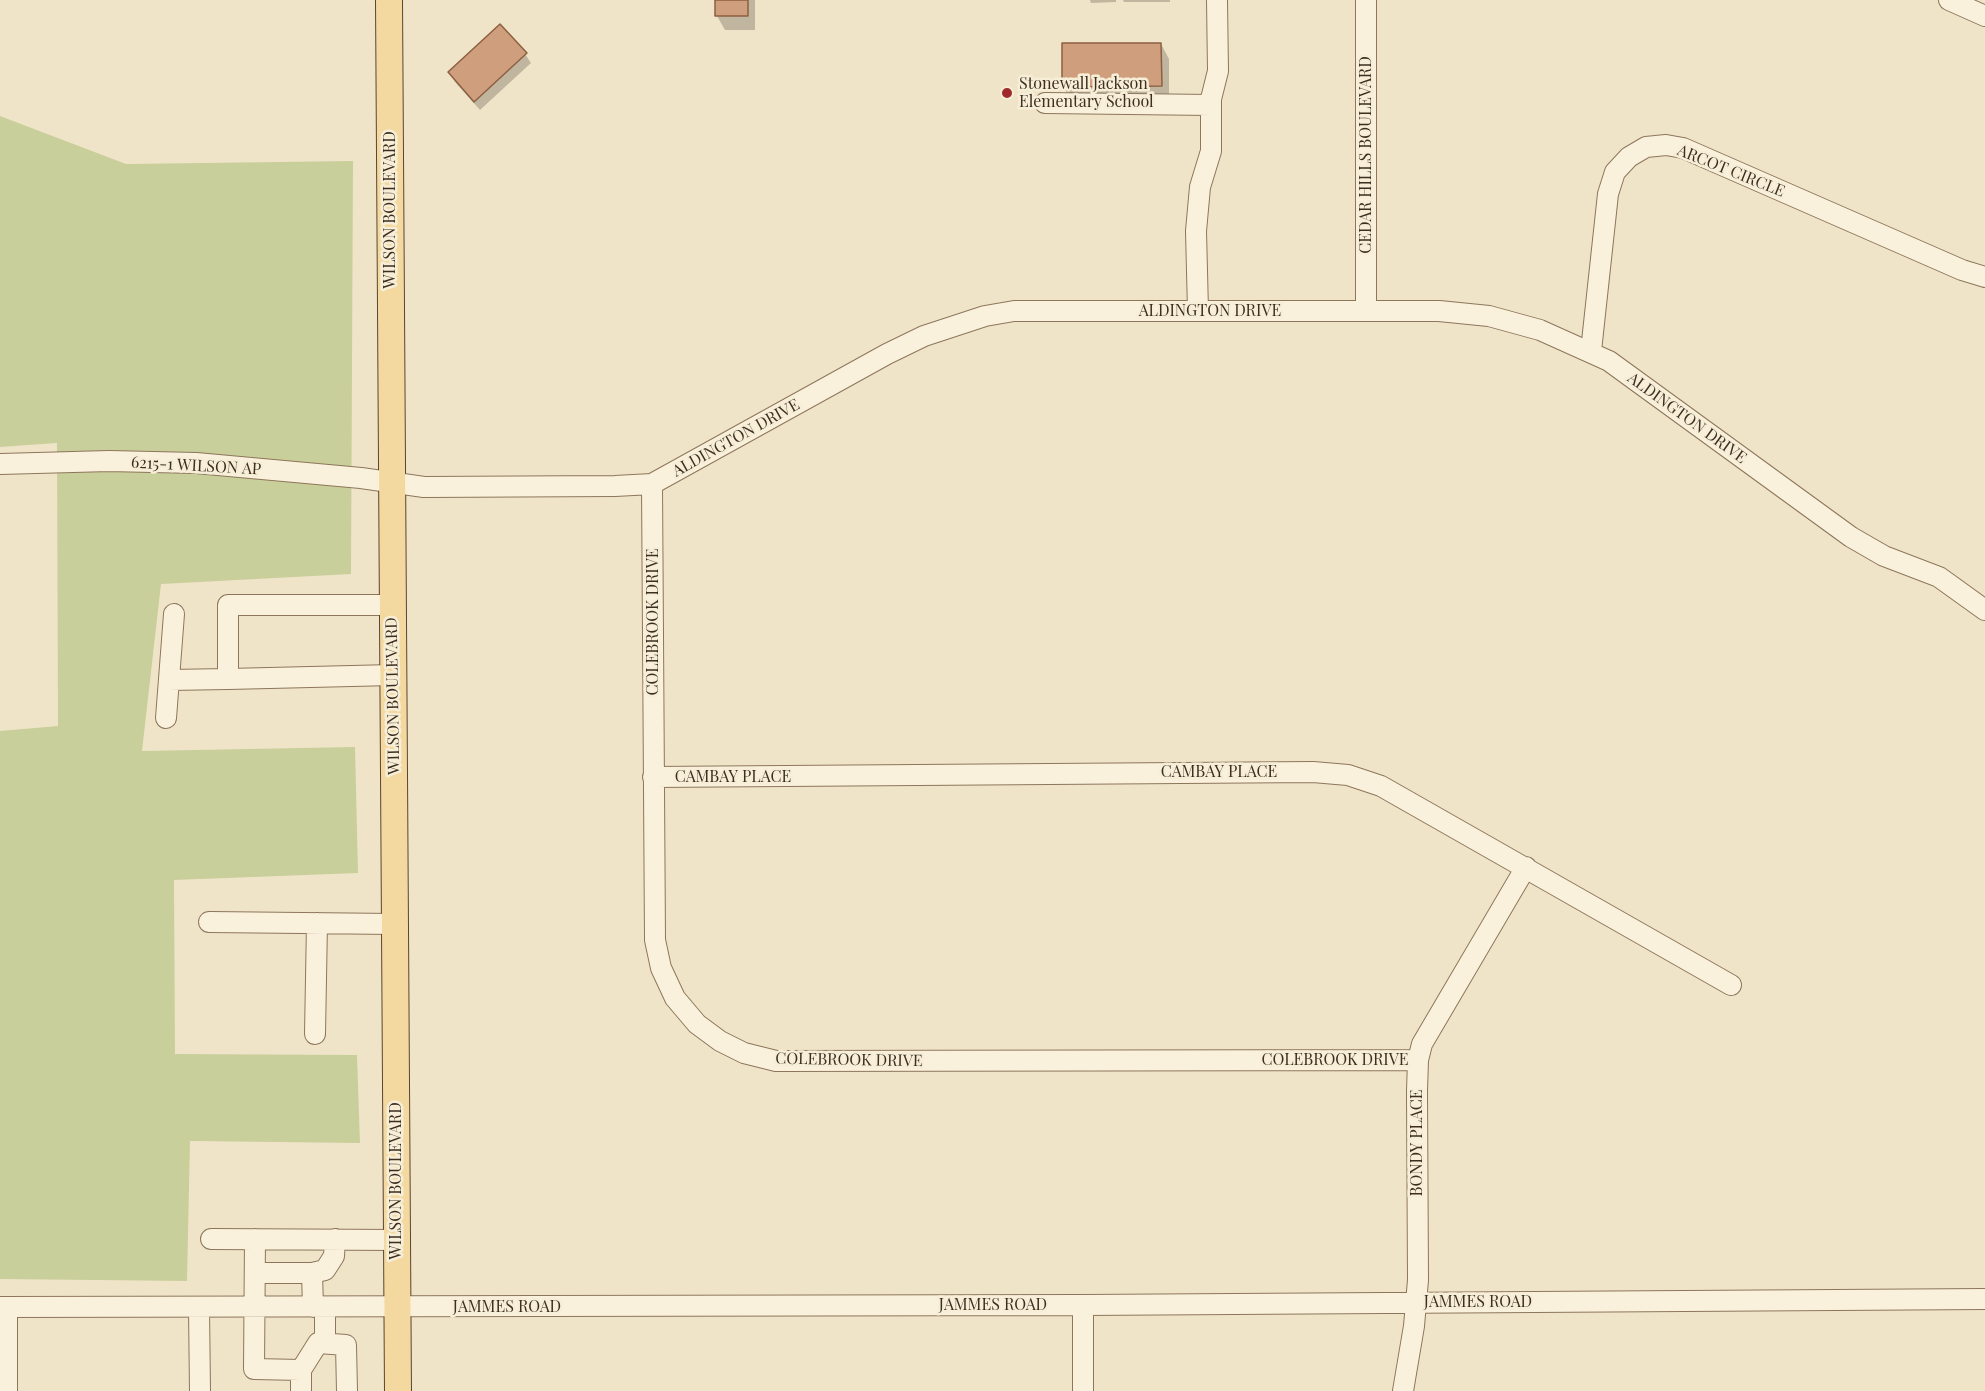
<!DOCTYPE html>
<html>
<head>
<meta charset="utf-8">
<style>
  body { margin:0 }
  canvas { display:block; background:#f0e4c8 }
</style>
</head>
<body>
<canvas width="1985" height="1391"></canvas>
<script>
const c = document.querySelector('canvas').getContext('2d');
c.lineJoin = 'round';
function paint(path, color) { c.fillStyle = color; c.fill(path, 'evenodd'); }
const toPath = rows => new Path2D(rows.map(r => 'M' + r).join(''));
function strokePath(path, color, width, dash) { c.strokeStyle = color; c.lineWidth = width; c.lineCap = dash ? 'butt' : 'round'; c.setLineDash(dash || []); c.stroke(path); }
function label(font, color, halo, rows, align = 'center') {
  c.font = font + ' "Playfair Display",serif'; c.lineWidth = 5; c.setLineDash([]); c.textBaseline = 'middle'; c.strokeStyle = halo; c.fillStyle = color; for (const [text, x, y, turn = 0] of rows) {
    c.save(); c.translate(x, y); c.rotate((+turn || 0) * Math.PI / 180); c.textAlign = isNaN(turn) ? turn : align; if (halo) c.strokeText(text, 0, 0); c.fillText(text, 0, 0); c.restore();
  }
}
paint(toPath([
  [0,116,126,164,353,161,351,574,161,584,142,751,355,747,358,873,174,880,175,1054,357,1055,360,1143,190,1141,187,1281,0,1279,0,731,58,726,57,443,0,447]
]), '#c9cf9b');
paint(toPath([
  [717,0,755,0,755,30,725,30,717,16],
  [1090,0,1116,0,1116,2,1091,3],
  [1123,0,1170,0,1170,2,1124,2],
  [1161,44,1169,59,1169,100,1071,100,1063,86],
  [525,54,531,63,480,110,455,82,450,73]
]), '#0003');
const building = toPath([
  [715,0,748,0,748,16,715,16,715,0],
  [500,24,527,53,474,102,448,72,500,24],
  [1062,43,1161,43,1162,86,1062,87,1062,43]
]);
paint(building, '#cf9f7d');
strokePath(building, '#8d5f41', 1.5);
const minor = toPath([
  [1366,0,1366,310],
  [1949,0,1985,16],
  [1045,103,1211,105],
  [1198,311,1196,231,1200,187,1211,151,1211,99,1218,71,1217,0],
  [1591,351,1608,194,1615,172,1629,157,1646,147,1666,145,1683,148,1962,270,1985,277],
  [0,464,109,461,196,463,361,478,424,487,615,486,652,484,887,354,924,336,985,316,1014,311,1439,311,1489,316,1540,330,1609,361,1851,537,1884,556,1939,577,1985,610],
  [652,484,655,940,661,968,675,998,697,1024,720,1041,744,1053,776,1061,1418,1060],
  [392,605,228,605,228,679,393,675],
  [169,680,228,679],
  [166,718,174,614],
  [653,777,1313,772,1348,775,1381,786,1731,985],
  [209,922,395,924],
  [315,1034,317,923],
  [211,1239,397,1240],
  [255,1239,254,1369,301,1370,301,1391],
  [255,1273,312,1273,313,1307],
  [312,1273,325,1270,334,1256,335,1239],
  [1083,1305,1083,1391],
  [0,1307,1083,1305,1985,1299],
  [199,1308,200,1391],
  [325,1343,325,1307],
  [301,1370,318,1343,346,1345,347,1391],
  [7,1391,7,1307],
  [1403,1391,1414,1326,1418,1280,1417,1091,1418,1060,1422,1044,1526,867]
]);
const major = toPath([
  [389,0,398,1391]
]);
strokePath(minor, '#8d765c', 22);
strokePath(major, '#5b4430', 28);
strokePath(minor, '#faf1dc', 20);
strokePath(major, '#f3d9a0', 26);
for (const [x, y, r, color] of [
  [1007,93,6,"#9e2a2b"]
]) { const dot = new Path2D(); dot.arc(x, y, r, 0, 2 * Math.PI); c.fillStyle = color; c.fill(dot); strokePath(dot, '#f7eed8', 2); }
label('16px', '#3d2e20', '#f7eed8', [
  ["Stonewall Jackson",1019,84],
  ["Elementary School",1019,102]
], 'left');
label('16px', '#3d2e20', '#f7eed8', [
  ["CEDAR HILLS BOULEVARD",1366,155,-90],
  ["ARCOT CIRCLE",1731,171,22],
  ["WILSON BOULEVARD",390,210,-90],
  ["ALDINGTON DRIVE",1210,311],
  ["ALDINGTON DRIVE",1687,418,36],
  ["ALDINGTON DRIVE",736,438,-29],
  ["6215-1 WILSON AP",196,466,3],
  ["COLEBROOK DRIVE",653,622,-90],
  ["WILSON BOULEVARD",393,696,-91],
  ["CAMBAY PLACE",1219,772],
  ["CAMBAY PLACE",733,777],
  ["COLEBROOK DRIVE",849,1060,1],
  ["COLEBROOK DRIVE",1335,1060],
  ["BONDY PLACE",1417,1143,-90],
  ["WILSON BOULEVARD",396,1181,-90],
  ["JAMMES ROAD",1478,1302],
  ["JAMMES ROAD",993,1305],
  ["JAMMES ROAD",507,1307]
]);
</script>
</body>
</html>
